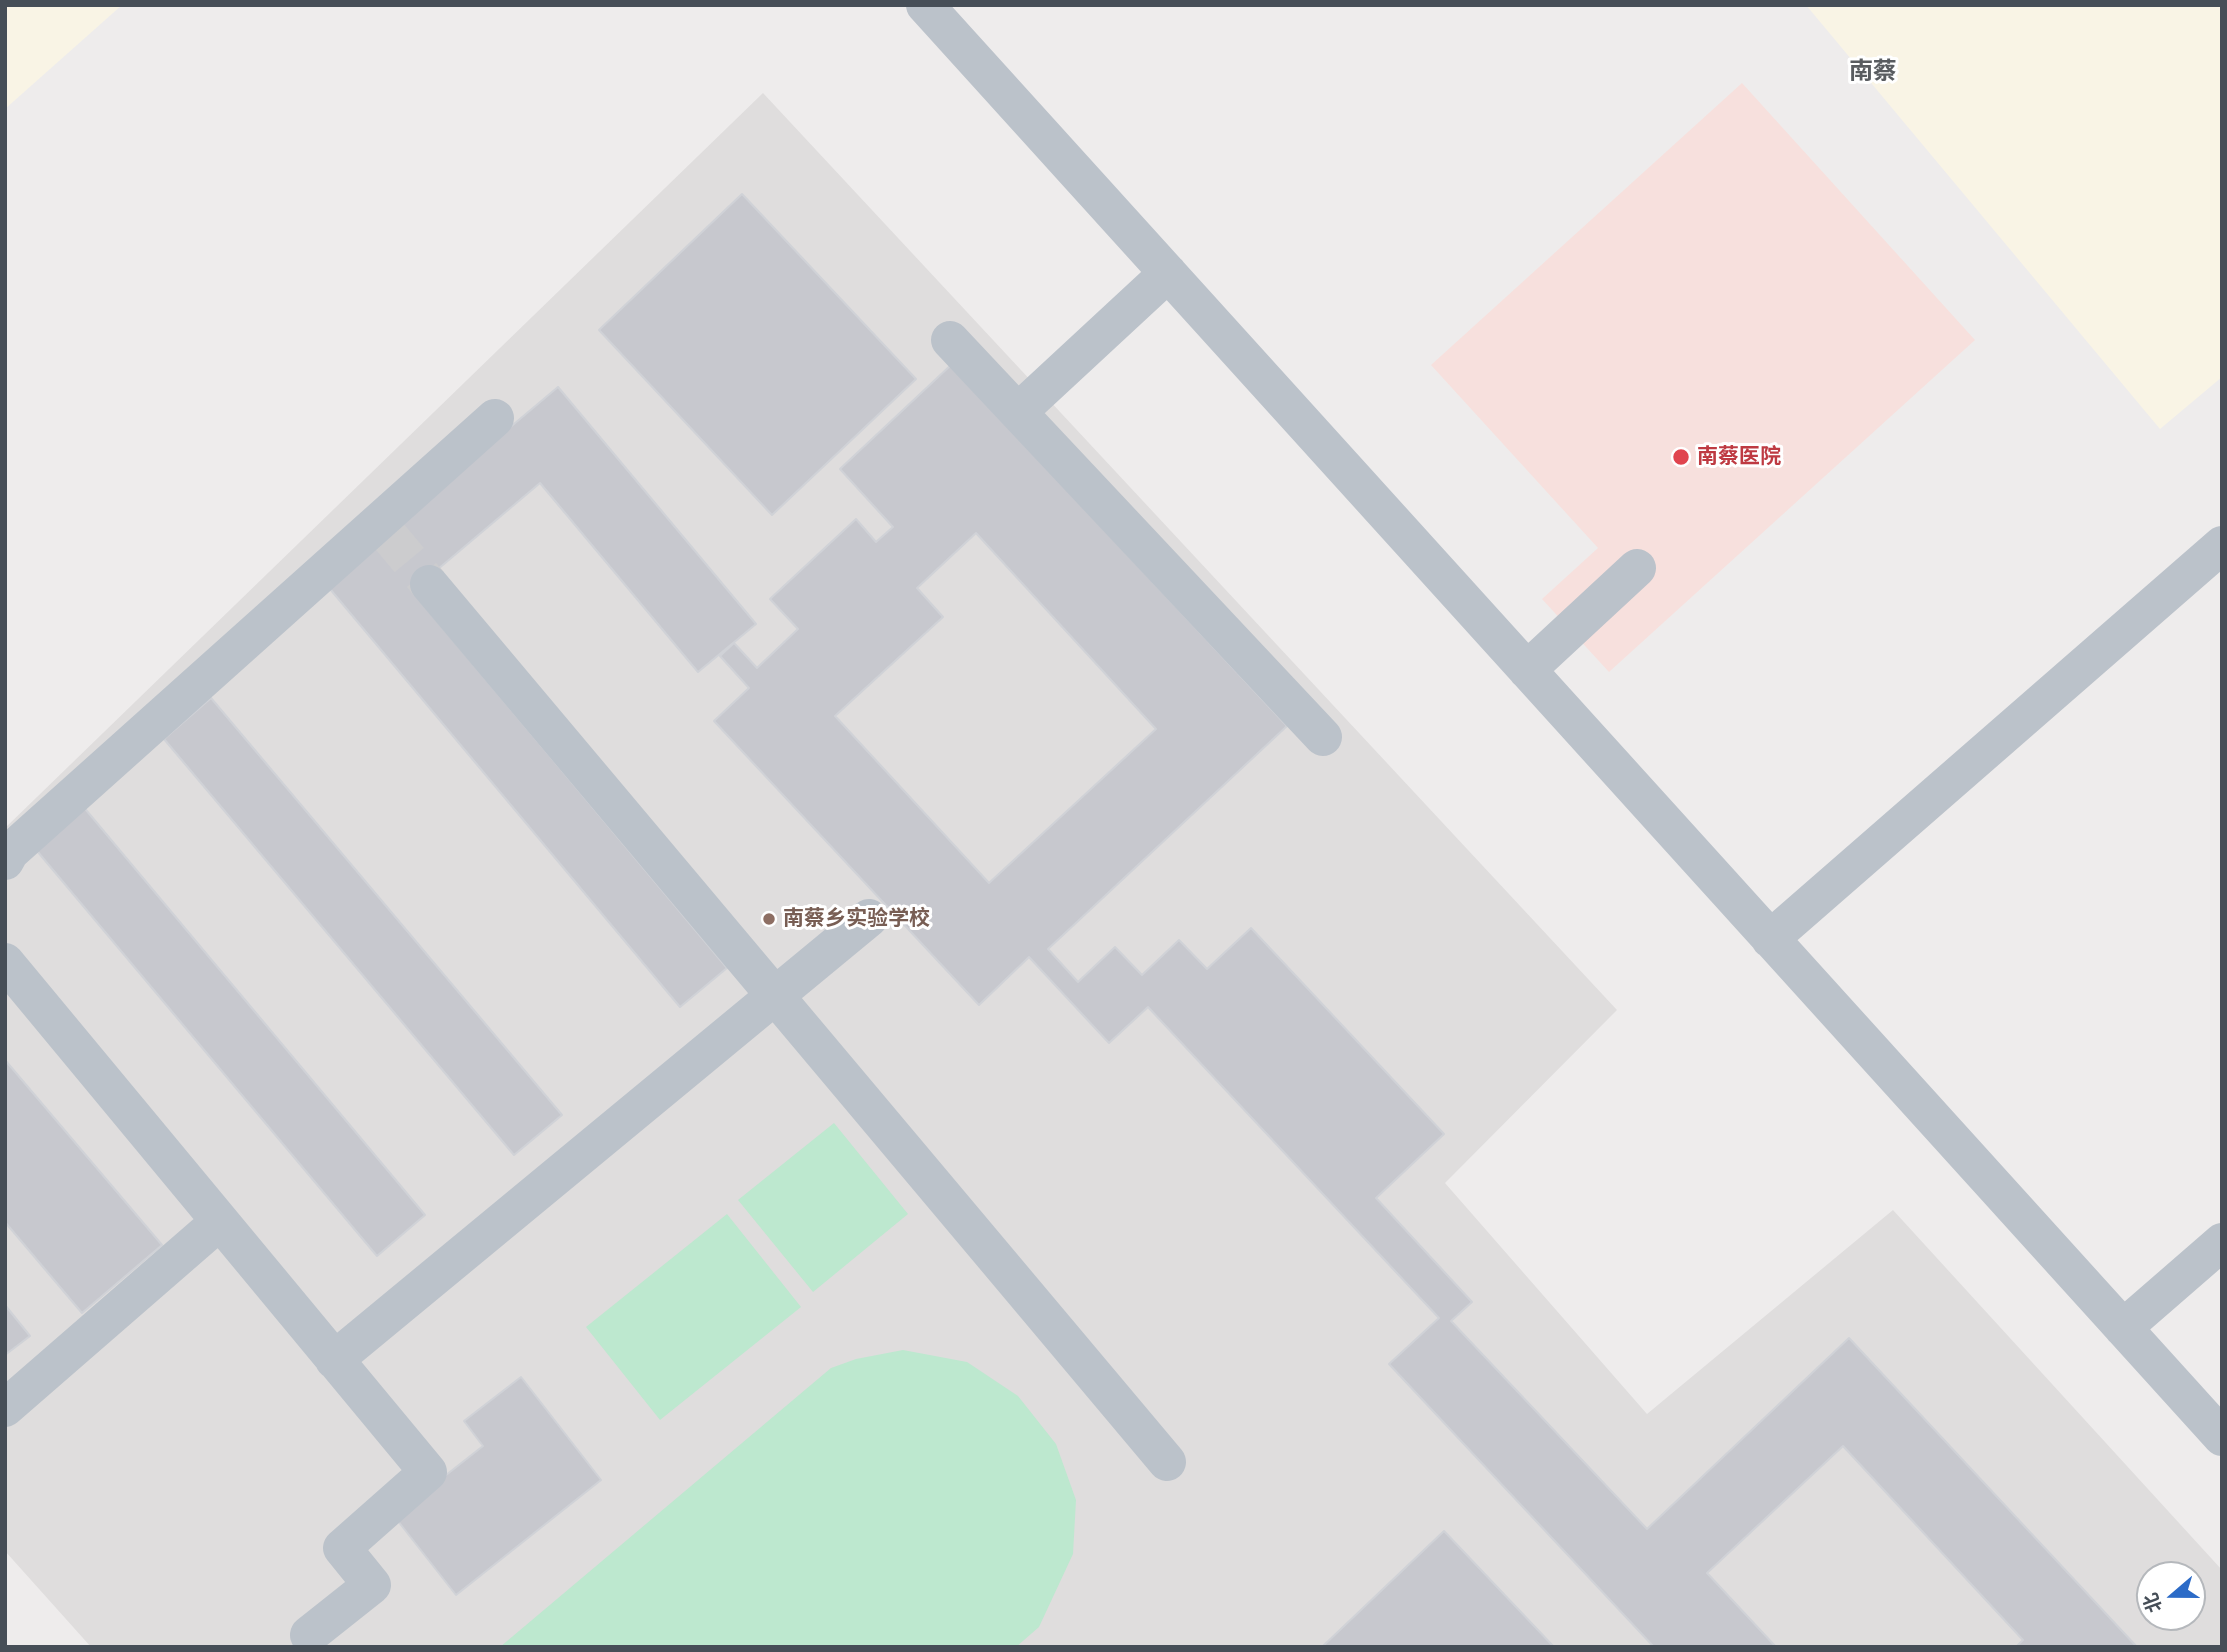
<!DOCTYPE html>
<html>
<head>
<meta charset="utf-8">
<style>
  body { margin:0 }
  #map { position:relative; width:2227px; height:1652px; overflow:hidden; background:#eeecec; font-family:Signika,"Noto Sans SC",sans-serif }
  canvas { display:block }
  .frame { position:absolute; inset:0; border:7px solid #464e57; pointer-events:none }
  .north { position:absolute; left:2136px; top:1561px; width:70px; height:70px; box-sizing:border-box; background:#fff; border:2px solid #b5b8bc; border-radius:50%; rotate:250deg; font-size:19px; font-weight:700; line-height:28px; text-align:center; color:#464e57 }
  .north::after { content:''; display:block; margin:auto; width:24px; height:32px; background:#2c6bc7; clip-path:polygon(50% 0,100% 100%,50% 72%,0 100%) }
</style>
</head>
<body>
<div id="map">
<canvas width="2227" height="1652"></canvas>
<div class="frame"></div>
<div class="north">北</div>
</div>
<script>
const c = document.querySelector('canvas').getContext('2d');
c.lineJoin = 'round';
function paint(path, color) { c.fillStyle = color; c.fill(path, 'evenodd'); }
const toPath = rows => new Path2D(rows.map(r => 'M' + r).join(''));
function strokePath(path, color, width, dash) { c.strokeStyle = color; c.lineWidth = width; c.lineCap = dash ? 'butt' : 'round'; c.setLineDash(dash || []); c.stroke(path); }
function label(font, color, halo, rows, align = 'center') {
  c.font = font + ' Signika,"Noto Sans SC",sans-serif'; c.lineWidth = 6; c.setLineDash([]); c.textBaseline = 'middle'; c.strokeStyle = halo; c.fillStyle = color; for (const [text, x, y, turn = 0] of rows) {
    c.save(); c.translate(x, y); c.rotate((+turn || 0) * Math.PI / 180); c.textAlign = isNaN(turn) ? turn : align; if (halo) c.strokeText(text, 0, 0); c.fillText(text, 0, 0); c.restore();
  }
}
paint(toPath([
  [5,5,122,5,5,109],
  [1806,5,2222,5,2222,377,2160,429]
]), '#f9f4e5');
paint(toPath([
  [763,93,1617,1010,1445,1183,1647,1414,1893,1210,2222,1570,2222,1647,91,1647,5,1551,5,828],
  [2150,1575,2192,1575,2192,1617,2150,1617]
]), '#dfdddd');
paint(toPath([
  [1742,83,1975,340,1609,672,1542,599,1598,548,1431,365]
]), '#f7e0dd');
paint(toPath([
  [834,1123,908,1214,813,1292,738,1200],
  [727,1214,801,1307,660,1420,586,1327],
  [903,1350,967,1362,1018,1396,1056,1444,1076,1500,1073,1554,1039,1627,1016,1647,500,1647,831,1368,856,1359]
]), '#bde8cf');
const building = toPath([
  [742,194,916,379,772,515,599,330,742,194],
  [951,365,1287,726,1048,949,1078,982,1115,947,1142,975,1179,940,1207,969,1251,928,1444,1134,1376,1198,1472,1302,1451,1321,1647,1529,1849,1338,2137,1647,2016,1647,2023,1640,1843,1446,1707,1573,1776,1647,1654,1647,1389,1364,1439,1318,1148,1007,1109,1043,1029,957,979,1005,714,721,749,688,720,656,734,643,757,668,798,629,770,599,856,519,876,542,893,527,840,469,951,365],
  [976,533,1156,729,989,883,835,716,943,617,917,588,976,533],
  [558,387,756,624,698,672,540,483,412,591,727,968,680,1007,325,583,558,387],
  [211,698,562,1115,514,1155,164,739,211,698],
  [76,798,425,1215,377,1256,27,839,76,798],
  [5,1060,162,1245,82,1313,5,1222,5,1060],
  [5,1305,30,1336,5,1355,5,1305],
  [521,1377,601,1480,456,1595,394,1516,483,1446,464,1421,521,1377],
  [1444,1531,1554,1647,1322,1647,1444,1531]
]);
paint(building, '#c7c8ce');
strokePath(building, '#d0d2d7', 2);
strokePath(toPath([
  [385,531,429,584]
]), '#ccccce', 38, [38, 19]);
strokePath(toPath([
  [925,5,2222,1437],
  [950,340,1323,737],
  [1018,412,1168,273],
  [429,584,1167,1462],
  [1527,670,1637,568],
  [5,861,10,852,495,418],
  [1770,939,2222,545],
  [5,962,428,1472,342,1548,372,1585,309,1635],
  [2123,1328,2222,1242],
  [334,1360,869,918],
  [5,1408,219,1222]
]), '#bbc2ca', 38);
for (const [x, y, r, color] of [
  [1681,457,9,"#e0444e"],
  [769,919,7,"#8d6e63"]
]) { const dot = new Path2D(); dot.arc(x, y, r, 0, 2 * Math.PI); c.fillStyle = color; c.fill(dot); strokePath(dot, '#fff', 2.5); }
label('bold 21px', '#be3a42', '#fff', [
  ["南蔡医院",1697,457]
], 'left');
label('bold 21px', '#785e54', '#fff', [
  ["南蔡乡实验学校",783,919]
], 'left');
label('bold 24px', '#595c60', '#fff', [
  ["南蔡",1873,73]
]);
</script>
</body>
</html>
